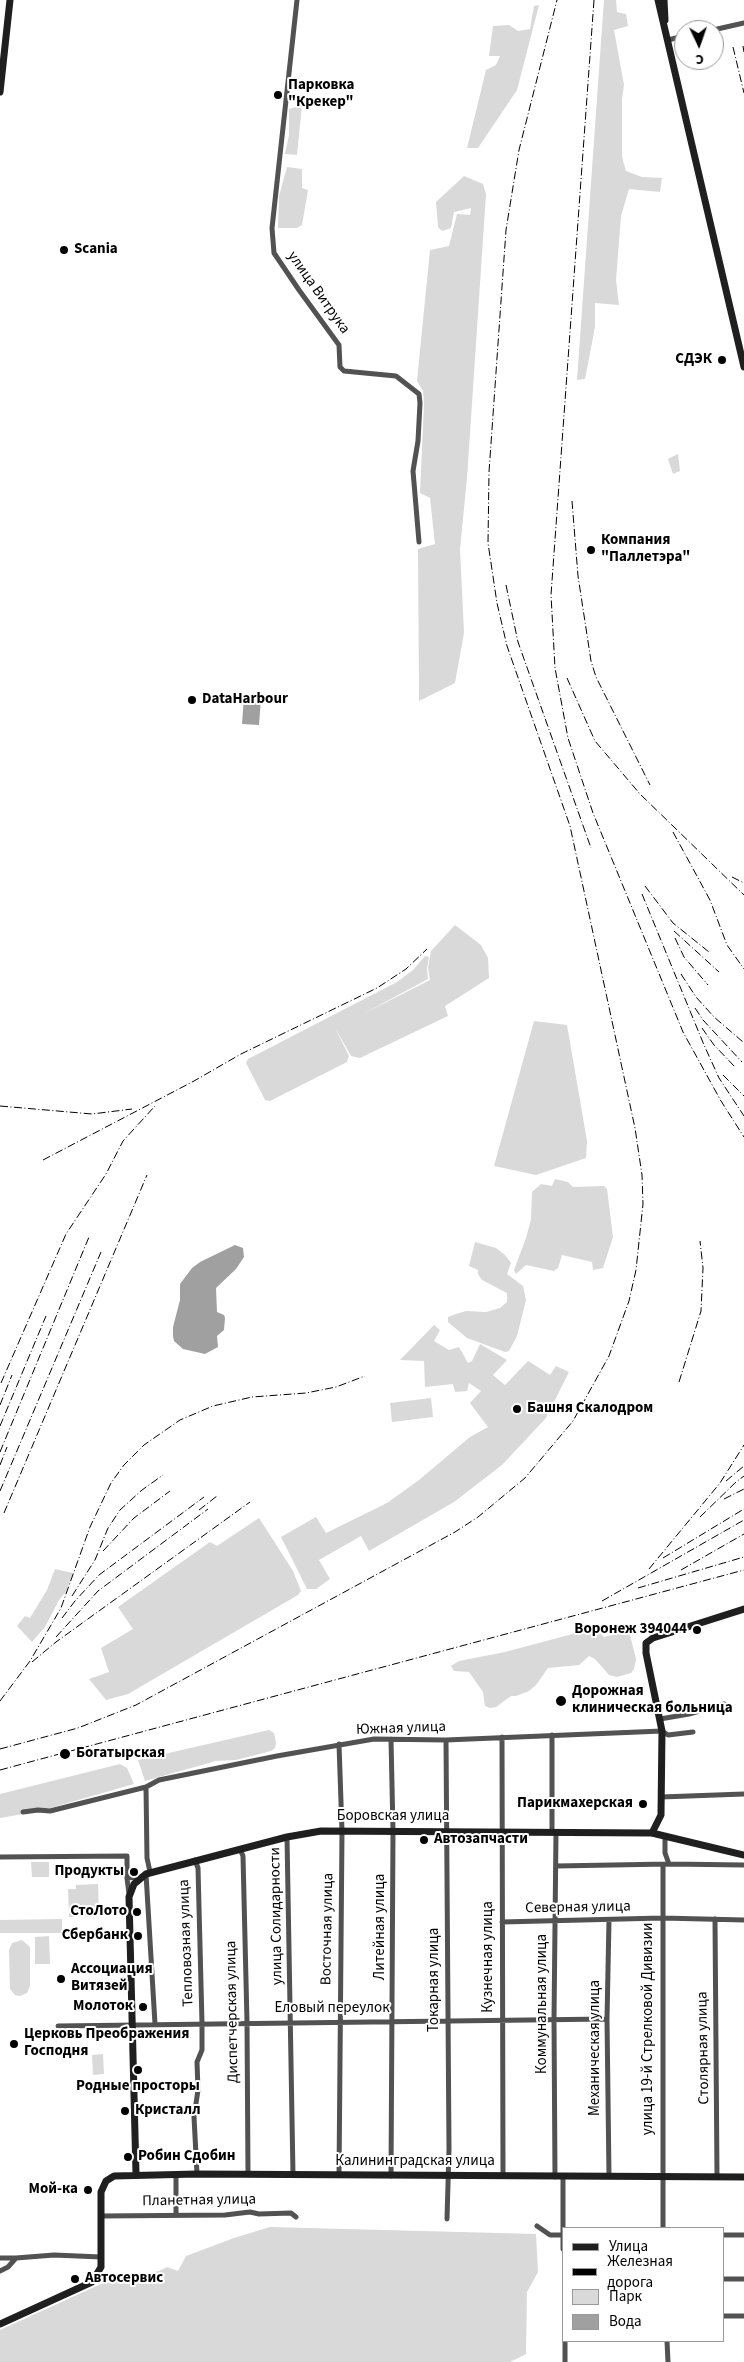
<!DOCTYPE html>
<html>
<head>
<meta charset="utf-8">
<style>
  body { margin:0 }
  #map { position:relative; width:744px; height:2362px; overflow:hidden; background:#fff; font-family:"Source Sans 3",sans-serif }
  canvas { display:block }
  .legend { position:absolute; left:562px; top:2227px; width:162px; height:115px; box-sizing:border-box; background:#fff; border:1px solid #999; margin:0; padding:6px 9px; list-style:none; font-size:15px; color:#000 }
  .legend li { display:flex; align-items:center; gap:10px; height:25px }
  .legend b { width:25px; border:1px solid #999 }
  .north { position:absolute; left:674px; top:20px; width:50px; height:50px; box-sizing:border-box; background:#fff; border:1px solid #999; border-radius:50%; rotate:177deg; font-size:14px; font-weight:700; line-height:20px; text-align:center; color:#000 }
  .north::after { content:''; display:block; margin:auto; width:18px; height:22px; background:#000; clip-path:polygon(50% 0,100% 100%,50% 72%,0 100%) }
</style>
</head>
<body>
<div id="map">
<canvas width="744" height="2362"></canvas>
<ul class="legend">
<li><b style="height:6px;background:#1f1f1f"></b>Улица</li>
<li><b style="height:6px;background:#000"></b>Железная дорога</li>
<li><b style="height:14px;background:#d9d9d9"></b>Парк</li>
<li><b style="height:14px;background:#a0a0a0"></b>Вода</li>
</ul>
<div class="north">С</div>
</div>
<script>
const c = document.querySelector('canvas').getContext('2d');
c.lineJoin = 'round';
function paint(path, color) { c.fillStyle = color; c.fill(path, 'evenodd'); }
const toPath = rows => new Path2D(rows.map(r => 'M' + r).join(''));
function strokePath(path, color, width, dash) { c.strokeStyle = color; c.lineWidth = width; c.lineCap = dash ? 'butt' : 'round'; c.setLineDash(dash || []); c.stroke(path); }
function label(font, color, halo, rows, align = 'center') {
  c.font = font + ' "Source Sans 3",sans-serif'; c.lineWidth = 4; c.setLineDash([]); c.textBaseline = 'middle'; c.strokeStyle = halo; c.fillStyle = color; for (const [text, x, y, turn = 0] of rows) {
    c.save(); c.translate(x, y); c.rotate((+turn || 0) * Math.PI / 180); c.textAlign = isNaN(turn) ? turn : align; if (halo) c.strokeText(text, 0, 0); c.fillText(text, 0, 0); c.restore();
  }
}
paint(toPath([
  [604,0,616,0,617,12,626,14,628,26,614,30,624,85,622,99,622,157,626,171,642,177,662,178,660,192,629,189,621,216,616,280,619,305,595,303,595,327,585,379,577,380],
  [539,5,517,90,478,148,467,148,486,70,496,65,500,56,489,56,493,26,509,25,518,31,530,29,534,6],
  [302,105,297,155,285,154,289,135,289,109],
  [287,167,302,169,302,188,308,190,302,225,297,228,278,228,279,196],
  [464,176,483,184,486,194,467,478,460,549,464,633,455,683,419,701,418,549,435,544,430,498,420,493,424,404,423,391,417,381,430,250,449,246,457,214,470,215,471,208,454,212,451,228,442,231,438,227,436,202],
  [678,454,680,471,673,474,668,459],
  [455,925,481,945,488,958,489,978,445,1006,448,1016,360,1058,351,1056,335,1028,349,1056,347,1062,270,1101,265,1100,246,1063,248,1059,397,982,413,970,425,956,429,957,427,969,428,979,363,1014,430,980,428,968,431,951],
  [534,1021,567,1025,587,1141,586,1158,536,1175,494,1166],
  [555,1179,568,1182,573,1187,604,1186,607,1189,613,1237,603,1268,593,1270,592,1262,562,1255,558,1268,554,1271,526,1265,516,1274,514,1270,526,1238,531,1219,532,1192,541,1184,552,1186],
  [475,1242,496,1248,505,1255,511,1263,507,1274,523,1286,526,1300,517,1336,509,1351,505,1352,467,1338,448,1322,448,1317,456,1314,466,1311,486,1312,500,1308,507,1302,507,1293,482,1280,478,1274,478,1270,469,1266],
  [434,1325,440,1330,434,1341,449,1350,459,1347,468,1363,472,1361,480,1344,507,1360,493,1375,505,1385,528,1361,550,1375,556,1366,569,1372,546,1418,502,1465,454,1502,369,1551,361,1536,319,1560,330,1579,316,1589,307,1589,281,1537,316,1517,326,1533,387,1503,419,1480,470,1437,488,1427,470,1403,481,1391,469,1383,467,1391,455,1392,453,1384,425,1387,424,1361,400,1360],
  [431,1398,433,1417,392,1422,390,1403],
  [259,1518,293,1571,301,1591,298,1595,128,1694,106,1700,89,1679,109,1672,101,1648,133,1629,118,1607,210,1542,217,1546],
  [55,1569,73,1573,66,1592,59,1600,45,1627,32,1642,17,1626,25,1616,30,1618,47,1590],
  [595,1628,604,1637,625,1632,630,1635,636,1659,634,1669,631,1673,617,1677,609,1675,595,1659,589,1656,579,1665,548,1668,536,1685,529,1691,516,1696,511,1696,496,1707,490,1708,485,1706,483,1692,469,1672,454,1671,451,1666,459,1661,505,1652],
  [269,1730,274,1733,276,1743,275,1748,271,1751,236,1760,216,1761,145,1781,138,1760],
  [120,1764,127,1768,134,1784,40,1811,0,1818,0,1794],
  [31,1862,49,1862,49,1877,32,1877],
  [98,1884,99,1916,69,1917,68,1889,76,1889,76,1885],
  [62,1919,62,1933,0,1933,0,1920],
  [49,1936,50,1964,35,1964,35,1937],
  [22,1940,30,1947,30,1986,27,1993,20,1996,15,1995,10,1989,9,1950,12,1943],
  [103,2054,104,2074,93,2075,92,2055],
  [270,2227,536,2234,538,2272,527,2292,526,2354,510,2362,0,2362,0,2330,101,2284,159,2271,167,2267,178,2271,186,2256,234,2238]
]), '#d9d9d9');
paint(toPath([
  [244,696,261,698,259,725,242,724],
  [235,1245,243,1248,244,1257,236,1269,216,1288,217,1312,224,1315,225,1318,224,1330,217,1336,218,1347,205,1354,183,1349,174,1341,173,1336,173,1327,180,1300,180,1284,192,1268,200,1262]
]), '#a0a0a0');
strokePath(toPath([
  [297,0,272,228,274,253,299,290,339,345,340,367,344,371,396,376,419,394,420,403,418,441,413,471,419,542],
  [713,30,744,23],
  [668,40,684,36],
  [660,1719,689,1714,724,1704],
  [502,1737,503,2176],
  [391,1739,393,1831,391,2176],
  [446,1740,449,2149,447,2219],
  [146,1787,147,1858,150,1872],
  [661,1797,744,1794],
  [23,1812,38,1810,50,1811,146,1787,159,1780,277,1756,374,1739,446,1740,662,1731,668,1735,693,1732],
  [552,1832,552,1735],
  [287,1837,293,2175],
  [240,1849,243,1856,247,2022,248,2174],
  [0,1857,127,1856,127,1878,140,1877],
  [195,1860,198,1868,202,2023,202,2050,197,2062,198,2090,194,2117,197,2174],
  [669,1864,744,1865],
  [663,1865,663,2228],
  [556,1866,669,1864,665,1853,665,1836],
  [146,1874,155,2024],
  [127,1878,129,1894],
  [715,1919,717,2177],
  [502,1922,662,1918,744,1920],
  [58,2026,607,2019],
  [176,2174,176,2215],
  [339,2175,342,1831,339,1744],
  [609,2176,607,2019,609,1920],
  [555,2177,554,2019,556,1832],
  [101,2216,225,2215,250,2212,259,2214,291,2213,296,2217],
  [537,2226,550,2235,563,2235],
  [723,2235,744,2235],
  [563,2249,563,2177],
  [0,2258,16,2258],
  [0,2271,8,2267,16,2258,54,2255,101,2257],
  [723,2279,744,2279],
  [723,2316,744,2316],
  [565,2341,565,2362],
  [667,2341,668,2362]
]), '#525252', 5);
strokePath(toPath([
  [658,0,744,367],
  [664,0,665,20],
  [0,92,10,0],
  [652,1833,661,1815,662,1731,646,1653,646,1643,653,1638,744,1609],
  [136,2174,129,1897,134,1884,146,1874,287,1837,321,1831,652,1833,744,1855],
  [0,2324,92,2282,101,2267,101,2192,106,2181,114,2176,197,2174,744,2177]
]), '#1f1f1f', 7);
strokePath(toPath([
  [594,0,551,595,555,668,568,738,593,813,683,1032,721,1101,744,1137],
  [743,46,744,52],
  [733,47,744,93],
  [572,501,578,576,591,661,596,677,650,785],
  [506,585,518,642,591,848],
  [567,678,595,741,640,794,744,895],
  [673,832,710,900,727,945,744,969],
  [732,877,744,883],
  [645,886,673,923,709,952],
  [642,894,704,1045,719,1078,744,1116],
  [674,931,719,972],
  [675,938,684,957,708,985],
  [681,974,696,997,714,1017,743,1042],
  [695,1008,703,1020,742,1062],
  [702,1028,714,1045,735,1067],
  [723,1075,744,1096],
  [0,1106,92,1114,132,1109],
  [43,1160,194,1081,241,1054,377,988,406,969,427,949],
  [679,1382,701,1311,703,1268,700,1241],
  [1,1383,66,1234,106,1174,123,1141,155,1106],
  [0,1405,12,1375],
  [0,1426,46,1316],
  [0,1452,89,1237],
  [0,1465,7,1447],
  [726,1481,744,1466],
  [0,1491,101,1252],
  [724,1499,744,1489],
  [199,1510,217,1496],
  [4,1513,147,1175],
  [700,1517,736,1482,744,1476],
  [103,1551,134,1518,170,1491],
  [663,1558,744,1509],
  [649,1569,720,1483,744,1445],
  [681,1570,744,1534],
  [638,1588,744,1557],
  [72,1596,95,1560,108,1528,120,1510,142,1490,163,1475],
  [602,1601,744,1520],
  [62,1618,75,1601,99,1575,204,1497],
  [56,1637,98,1591,208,1509],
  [32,1662,56,1642,250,1502],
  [0,1701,30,1661,61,1608,90,1527,111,1483,124,1465,144,1445,180,1420,213,1406,252,1397,306,1393,336,1387,365,1376],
  [0,1749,78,1728,136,1705,455,1532,478,1517,525,1478,573,1421,609,1356,629,1301,636,1270,643,1204,642,1175,635,1128,570,826,507,646,497,603,488,543,489,472,506,230,519,150,557,0],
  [0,1770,744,1570]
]), '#000', 1, [8, 2.5, 1, 2.5]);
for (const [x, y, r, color] of [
  [278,95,5,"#000"],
  [64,250,5,"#000"],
  [722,360,5,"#000"],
  [591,550,5,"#000"],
  [192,700,5,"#000"],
  [517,1409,5,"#000"],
  [697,1630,5,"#000"],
  [561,1701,6,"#000"],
  [65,1754,6,"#000"],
  [643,1804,5,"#000"],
  [424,1840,5,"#000"],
  [134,1872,5,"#000"],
  [137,1912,5,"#000"],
  [138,1936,5,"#000"],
  [61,1979,5,"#000"],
  [143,2007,5,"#000"],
  [14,2044,5,"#000"],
  [138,2070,5,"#000"],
  [125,2111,5,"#000"],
  [128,2157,5,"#000"],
  [88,2190,5,"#000"],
  [75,2279,5,"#000"]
]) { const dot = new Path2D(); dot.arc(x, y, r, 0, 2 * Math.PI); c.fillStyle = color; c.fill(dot); strokePath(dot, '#fff', 2); }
label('bold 15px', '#000', '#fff', [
  ["Парковка",288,86],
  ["\"Крекер\"",288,103],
  ["Scania",74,250],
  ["СДЭК",712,360,"right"],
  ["Компания",601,541],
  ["\"Паллетэра\"",601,558],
  ["DataHarbour",202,700],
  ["Башня Скалодром",527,1409],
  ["Воронеж 394044",687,1630,"right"],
  ["Дорожная",572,1692],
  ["клиническая больница",572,1709],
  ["Богатырская",76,1754],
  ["Парикмахерская",633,1804,"right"],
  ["Автозапчасти",434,1840],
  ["Продукты",124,1872,"right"],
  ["СтоЛото",127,1912,"right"],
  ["Сбербанк",128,1936,"right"],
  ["Ассоциация",71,1970],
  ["Витязей",71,1987],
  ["Молоток",133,2007,"right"],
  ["Церковь Преображения",24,2035],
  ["Господня",24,2052],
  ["Родные просторы",138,2087,"center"],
  ["Кристалл",135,2111],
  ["Робин Сдобин",138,2157],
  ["Мой-ка",78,2190,"right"],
  ["Автосервис",85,2279]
], 'left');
label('15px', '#000', '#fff', [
  ["улица Витрука",318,293,55],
  ["Южная улица",401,1729,-2],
  ["Боровская улица",393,1817],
  ["Северная улица",578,1908,-1],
  ["улица Солидарности",277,1916,-91],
  ["Литейная улица",381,1927,-90],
  ["Восточная улица",328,1929,-89],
  ["Тепловозная улица",187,1943,-92],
  ["Кузнечная улица",489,1957,-90],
  ["Токарная улица",435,1980,-90],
  ["Коммунальная улица",543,2004,-90],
  ["Еловый переулок",332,2009],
  ["Диспетчерская улица",233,2012,-91],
  ["улица 19-й Стрелковой Дивизии",649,2029,-90],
  ["Механическая улица",596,2048,-90],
  ["Столярная улица",704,2048,-91],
  ["Калининградская улица",415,2162],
  ["Планетная улица",199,2201,-1]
]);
</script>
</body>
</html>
